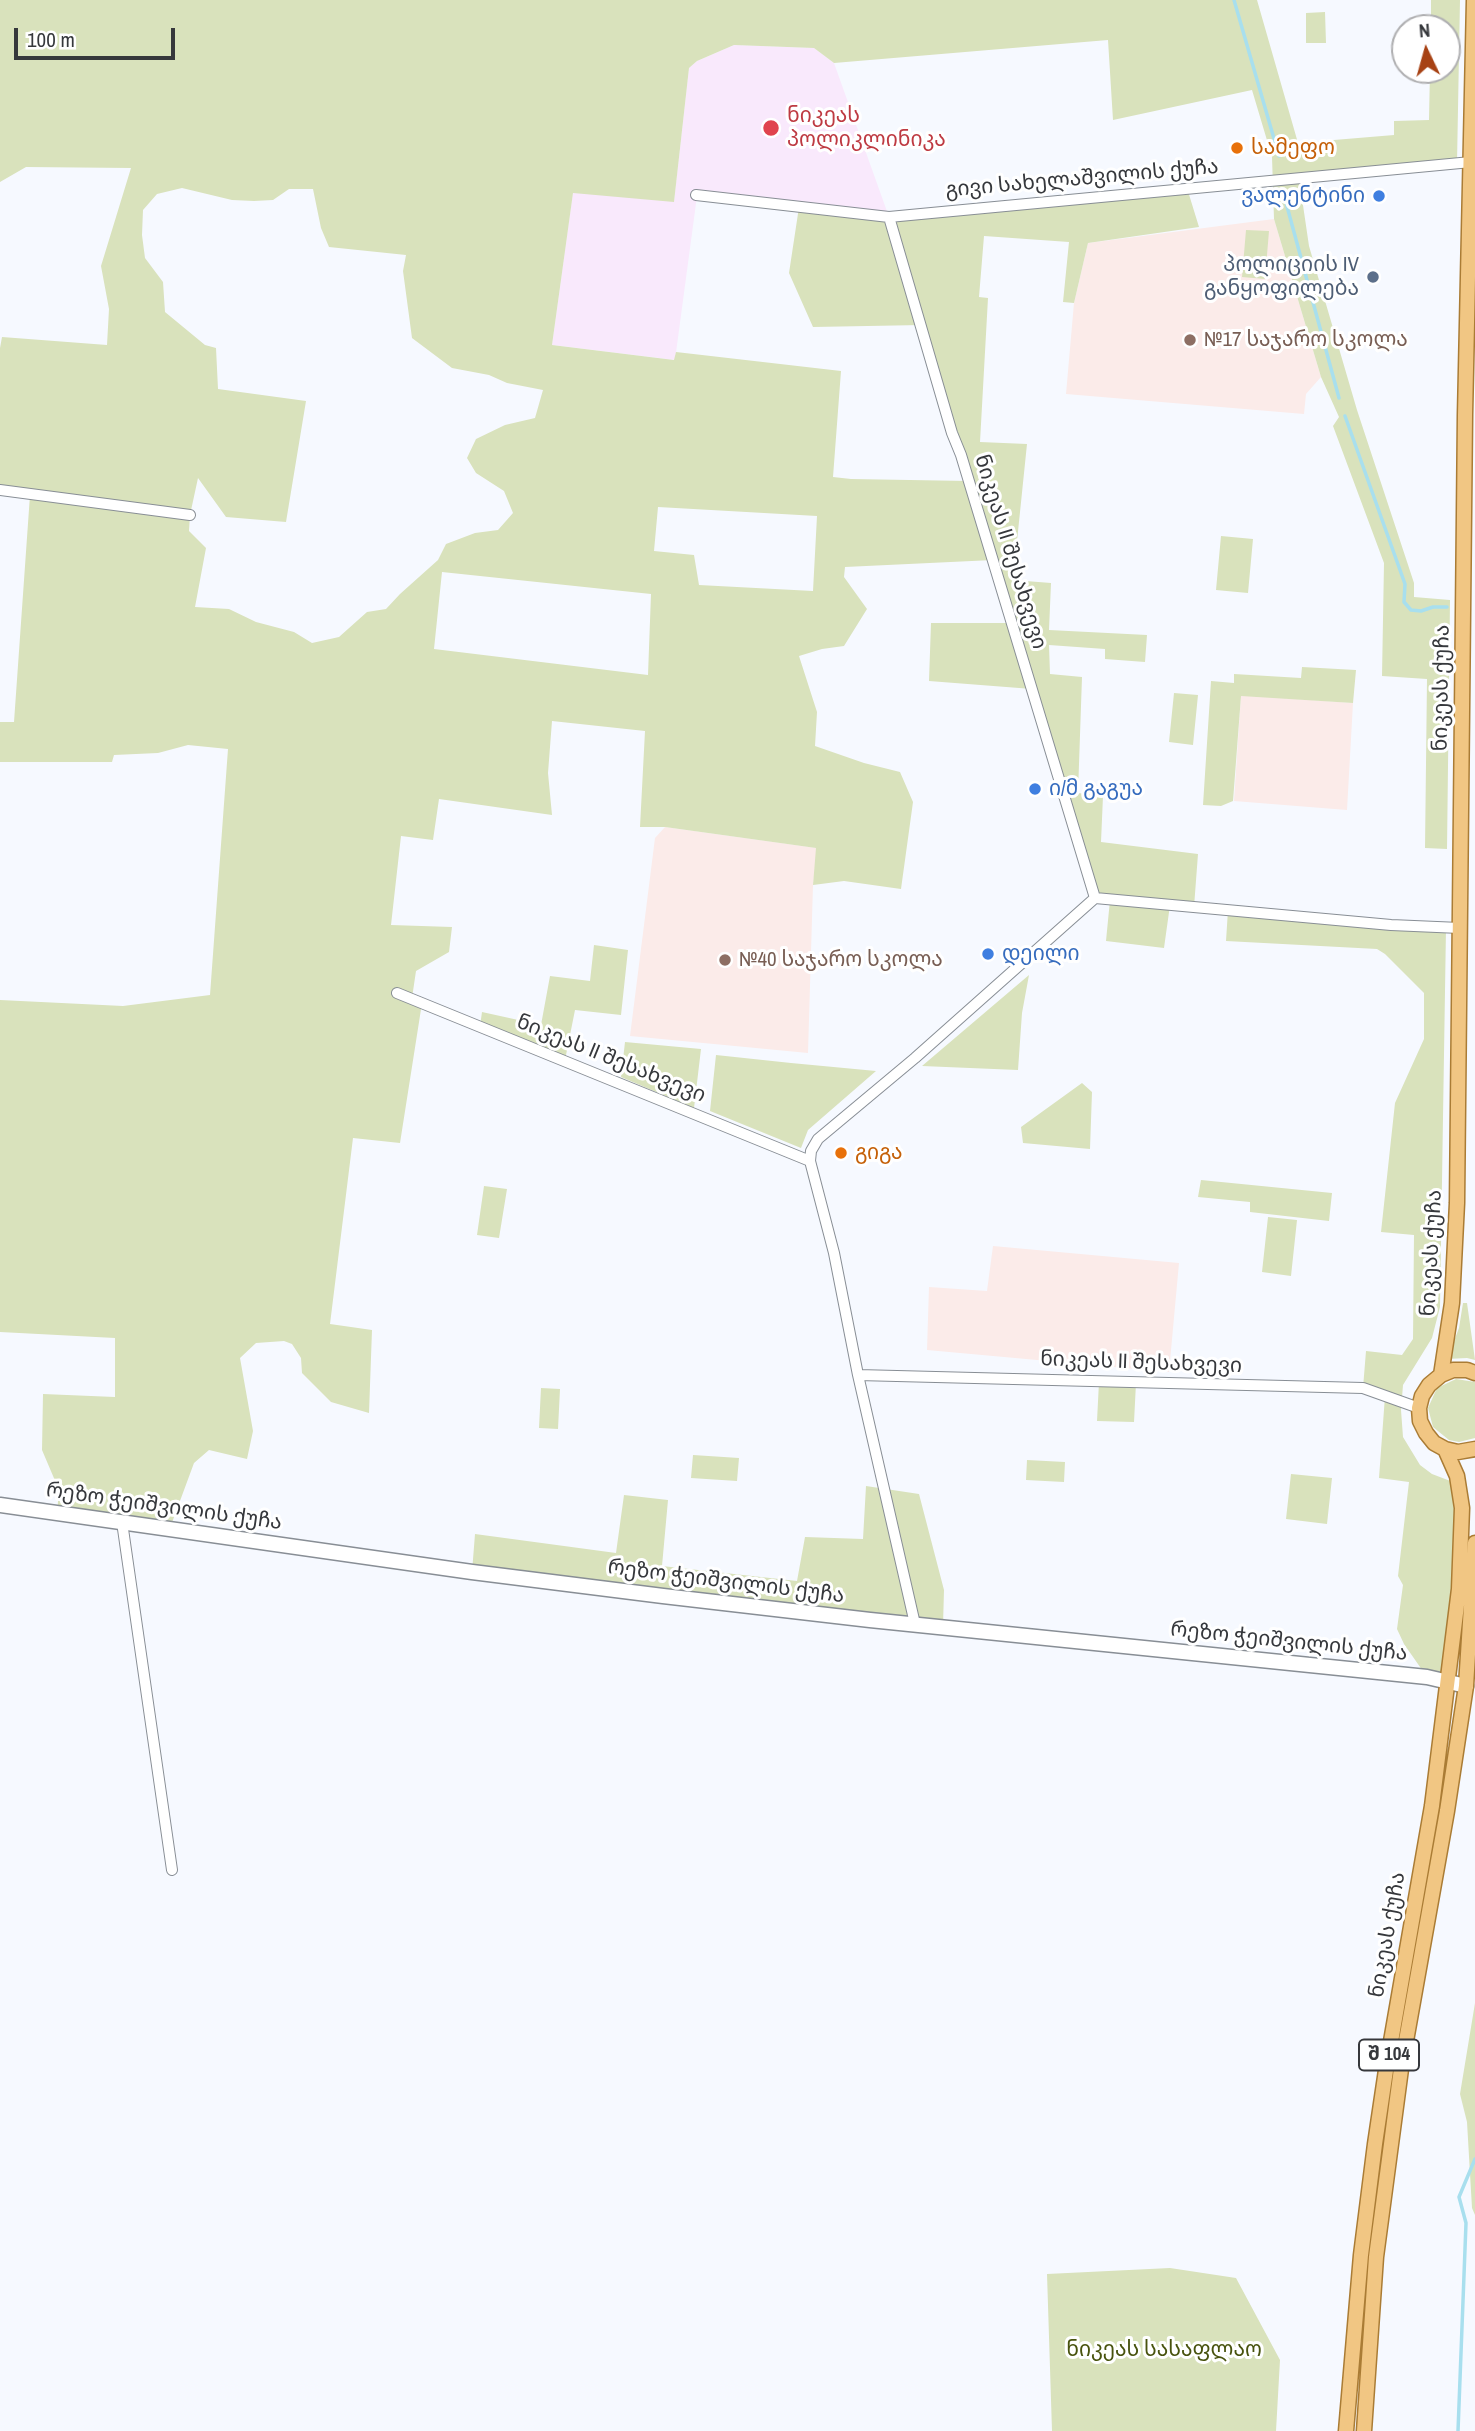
<!DOCTYPE html>
<html>
<head>
<meta charset="utf-8">
<style>
  body { margin:0 }
  #map { position:relative; width:1475px; height:2431px; overflow:hidden; background:#f6f9ff; font-family:"Archivo Narrow",sans-serif }
  canvas { display:block }
  .north { position:absolute; left:1391px; top:14px; width:70px; height:70px; box-sizing:border-box; background:#fff; border:2px solid #afafb1; border-radius:50%; rotate:355deg; font-size:19px; font-weight:700; line-height:28px; text-align:center; color:#36383c }
  .north::after { content:''; display:block; margin:auto; width:24px; height:32px; background:#a74214; clip-path:polygon(50% 0,100% 100%,50% 72%,0 100%) }
  .scale { position:absolute; left:14px; top:28px; width:161px; height:32px; box-sizing:border-box; border:4px solid #36383c; border-top:0; padding-left:9px; font-size:21px; line-height:24px; white-space:nowrap; color:#36383c; -webkit-text-stroke:5px #fff; paint-order:stroke }
</style>
</head>
<body>
<div id="map">
<canvas width="1475" height="2431"></canvas>
<div class="north">N</div>
<div class="scale">100 m</div>
</div>
<script>
const c = document.querySelector('canvas').getContext('2d');
c.lineJoin = 'round';
function paint(path, color) { c.fillStyle = color; c.fill(path, 'evenodd'); }
const toPath = rows => new Path2D(rows.map(r => 'M' + r).join(''));
function strokePath(path, color, width, dash) { c.strokeStyle = color; c.lineWidth = width; c.lineCap = dash ? 'butt' : 'round'; c.setLineDash(dash || []); c.stroke(path); }
function label(font, color, halo, rows, align = 'center') {
  c.font = font + ' "Archivo Narrow","Noto Sans Georgian",sans-serif'; c.lineWidth = 6; c.setLineDash([]); c.textBaseline = 'middle'; c.strokeStyle = halo; c.fillStyle = color; for (const [text, x, y, turn = 0] of rows) {
    c.save(); c.translate(x, y); c.rotate((+turn || 0) * Math.PI / 180); c.textAlign = isNaN(turn) ? turn : align; if (halo) c.strokeText(text, 0, 0); c.fillText(text, 0, 0); c.restore();
  }
}
paint(toPath([
  [1274,219,1321,377,1306,394,1304,414,1066,394,1074,303,1088,243],
  [1241,695,1353,703,1347,810,1234,801],
  [665,827,817,848,813,885,808,1053,630,1036,655,838],
  [993,1246,1179,1263,1169,1372,927,1350,929,1287,987,1291]
]), '#fbebe9');
paint(toPath([
  [734,45,814,48,834,63,889,217,697,196,675,360,552,345,573,192,674,201,689,68,697,61]
]), '#f9e9fc');
paint(toPath([
  [0,0,1257,0,1298,143,1394,135,1394,121,1429,120,1430,70,1447,70,1447,28,1431,28,1431,0,1460,0,1457,163,1299,178,1309,246,1357,410,1414,583,1414,597,1450,600,1447,849,1425,848,1427,679,1382,676,1384,563,1333,426,1339,417,1321,377,1274,219,1272,157,1252,90,1113,120,1108,40,834,63,814,48,734,45,697,61,689,68,674,202,573,193,552,345,674,360,676,352,841,371,833,477,851,479,968,481,922,325,813,327,789,273,799,207,889,217,1187,188,1199,227,1088,243,1074,303,1063,302,1069,242,984,236,979,297,988,298,980,442,1027,444,1013,580,1051,583,1049,630,1147,635,1145,662,1105,659,1105,649,1049,645,1050,674,1082,677,1078,793,1103,796,1101,842,1198,854,1194,907,1170,905,1164,948,1106,941,1110,900,1095,898,1032,689,929,681,931,623,1012,623,993,560,845,567,844,577,867,609,844,646,822,649,799,656,817,712,815,746,864,763,900,772,913,802,901,889,844,881,813,885,816,848,665,827,640,827,645,731,552,721,548,773,552,815,439,799,433,840,401,836,391,925,452,927,449,952,416,971,412,998,422,1003,400,1143,353,1138,330,1324,372,1330,369,1413,331,1402,302,1373,301,1358,292,1344,284,1341,256,1343,240,1358,253,1431,247,1459,209,1450,194,1463,170,1528,57,1513,59,1490,42,1450,43,1394,115,1397,115,1338,0,1332,0,1000,123,1006,210,995,228,749,188,745,158,753,114,755,112,762,0,762,0,722,14,722,30,495,0,490,0,348,2,337,107,345,109,309,101,266,131,168,26,167,0,182],
  [182,188,232,200,254,201,273,200,289,189,313,189,321,228,329,247,406,255,403,271,412,338,452,368,489,375,507,383,543,390,535,418,505,425,476,439,467,458,476,473,504,491,513,513,498,530,475,533,446,544,438,560,400,594,386,609,367,612,339,637,312,643,294,632,256,622,229,609,195,607,206,548,189,531,190,515,198,478,226,517,286,522,306,401,218,389,216,348,205,345,165,312,163,282,145,258,142,235,143,210,157,194],
  [658,507,817,516,813,591,699,585,694,555,654,551],
  [442,572,651,594,648,675,434,649],
  [1325,12,1326,43,1306,43,1306,13],
  [1246,230,1269,231,1265,279,1242,277],
  [1221,536,1253,539,1248,593,1216,590],
  [1302,667,1356,670,1353,703,1241,696,1233,801,1221,806,1203,805,1211,681,1234,683,1234,674,1301,678],
  [1174,693,1198,695,1193,745,1169,742],
  [1228,910,1446,928,1440,1307,1432,1338,1403,1385,1401,1410,1403,1437,1420,1465,1432,1474,1453,1482,1458,1482,1449,1681,1427,1677,1404,1644,1397,1629,1403,1585,1398,1576,1409,1482,1379,1478,1385,1396,1363,1388,1366,1351,1402,1355,1413,1339,1414,1235,1381,1232,1395,1103,1424,1039,1424,993,1385,954,1377,949,1226,941],
  [594,945,628,950,621,1015,575,1010,565,1060,480,1026,482,1012,541,1025,550,976,590,981],
  [1029,975,1022,1013,1018,1070,922,1066],
  [625,1042,701,1049,694,1108,621,1077],
  [716,1055,791,1063,876,1071,808,1130,801,1148,710,1111],
  [1082,1083,1092,1092,1090,1149,1023,1143,1021,1127],
  [1201,1180,1332,1193,1329,1221,1250,1212,1250,1202,1198,1197],
  [484,1186,507,1189,499,1238,477,1235],
  [1268,1217,1297,1220,1291,1276,1262,1272],
  [1463,1303,1467,1303,1475,1360,1467,1358,1447,1359,1459,1328],
  [1456,1379,1475,1382,1475,1438,1459,1442,1449,1440,1433,1427,1428,1408,1437,1388],
  [1099,1382,1136,1383,1134,1422,1097,1421],
  [541,1388,560,1389,558,1429,539,1428],
  [693,1455,739,1458,737,1481,691,1478],
  [1027,1460,1065,1462,1064,1482,1026,1480],
  [1291,1474,1332,1478,1327,1524,1286,1519],
  [866,1486,919,1494,944,1590,943,1626,472,1572,475,1534,616,1553,624,1495,668,1500,662,1566,797,1581,805,1537,863,1539],
  [1475,2003,1475,2215,1472,2208,1467,2122,1460,2094],
  [1170,2268,1236,2278,1280,2360,1276,2431,1052,2431,1047,2274]
]), '#d9e2bc');
strokePath(toPath([
  [1234,0,1279,156],
  [1285,199,1339,398],
  [1345,416,1405,584,1404,602,1411,610,1421,611,1433,607,1447,607],
  [1458,2431,1466,2223,1459,2197,1475,2159]
]), '#a8dfee', 3.5);
const minor = toPath([
  [696,195,889,217,1471,162],
  [889,217,952,433,961,455,1095,898],
  [0,490,190,515],
  [397,993,810,1161],
  [858,1375,1363,1388,1419,1408],
  [122,1522,172,1870],
  [915,1624,858,1375,834,1253,810,1161,811,1151,818,1139,915,1058,1095,898,1391,925,1460,928]
]);
const secondary = toPath([
  [0,1505,472,1572,663,1596,870,1620,1427,1677,1466,1686]
]);
const primary = toPath([
  [1475,1373,1467,1370,1453,1370,1441,1375,1429,1385,1422,1396,1419,1408,1420,1421,1426,1433,1434,1443,1445,1449,1458,1452,1475,1449],
  [1441,1375,1452,1303,1457,1203,1465,415,1474,0],
  [1346,2431,1361,2255,1375,2144,1386,2070,1432,1806,1459,1589,1462,1508,1457,1476,1445,1449],
  [1364,2431,1376,2257,1401,2069,1447,1811,1466,1686,1475,1543]
]);
strokePath(minor, '#888e95', 12);
strokePath(secondary, '#888e95', 17);
strokePath(primary, '#aa7c35', 17);
strokePath(minor, '#fff', 10);
strokePath(secondary, '#fff', 14);
strokePath(primary, '#f1c683', 14);
for (const [x, y, r, color] of [
  [771,128,9,"#e0444e"],
  [1237,148,7,"#e8710a"],
  [1379,196,7,"#3f7fe0"],
  [1373,277,7,"#5c6f8a"],
  [1190,340,7,"#8d6e63"],
  [1035,789,7,"#3f7fe0"],
  [988,954,7,"#3f7fe0"],
  [725,960,7,"#8d6e63"],
  [841,1153,7,"#e8710a"]
]) { const dot = new Path2D(); dot.arc(x, y, r, 0, 2 * Math.PI); c.fillStyle = color; c.fill(dot); strokePath(dot, '#fff', 2.5); }
for (const [x, y, w] of [
  [1389,2055,60]
]) { const box = new Path2D(); box.roundRect(x - w / 2, y - 15.5, w, 31, 5); c.fillStyle = '#fff'; c.fill(box); strokePath(box, '#36383c', 2); }
label('bold 19px', '#36383c', null, [
  ["შ 104",1389,2055]
]);
label('21px', '#be3a42', '#fff', [
  ["ნიკეას",787,116],
  ["პოლიკლინიკა",787,140]
], 'left');
label('21px', '#c56008', '#fff', [
  ["სამეფო",1251,148],
  ["გიგა",855,1153]
], 'left');
label('21px', '#36383c', '#fff', [
  ["გივი სახელაშვილის ქუჩა",1082,179,-5],
  ["ნიკეას II შესახვევი",1010,552,73],
  ["ნიკეას ქუჩა",1442,688,-89],
  ["ნიკეას II შესახვევი",611,1059,22],
  ["ნიკეას ქუჩა",1432,1253,-87],
  ["ნიკეას II შესახვევი",1141,1363,2],
  ["რეზო ჭეიშვილის ქუჩა",164,1507,8],
  ["რეზო ჭეიშვილის ქუჩა",726,1582,7],
  ["რეზო ჭეიშვილის ქუჩა",1289,1642,6],
  ["ნიკეას ქუჩა",1388,1935,-80]
]);
label('21px', '#366cbe', '#fff', [
  ["ვალენტინი",1365,196,"right"],
  ["ი/მ გაგუა",1049,789],
  ["დეილი",1002,954]
], 'left');
label('21px', '#4e5e75', '#fff', [
  ["პოლიციის IV",1359,265],
  ["განყოფილება",1359,289]
], 'right');
label('21px', '#785e54', '#fff', [
  ["№17 საჯარო სკოლა",1204,340],
  ["№40 საჯარო სკოლა",739,960]
], 'left');
label('21px', '#48530e', '#fff', [
  ["ნიკეას სასაფლაო",1164,2350]
]);
</script>
</body>
</html>
